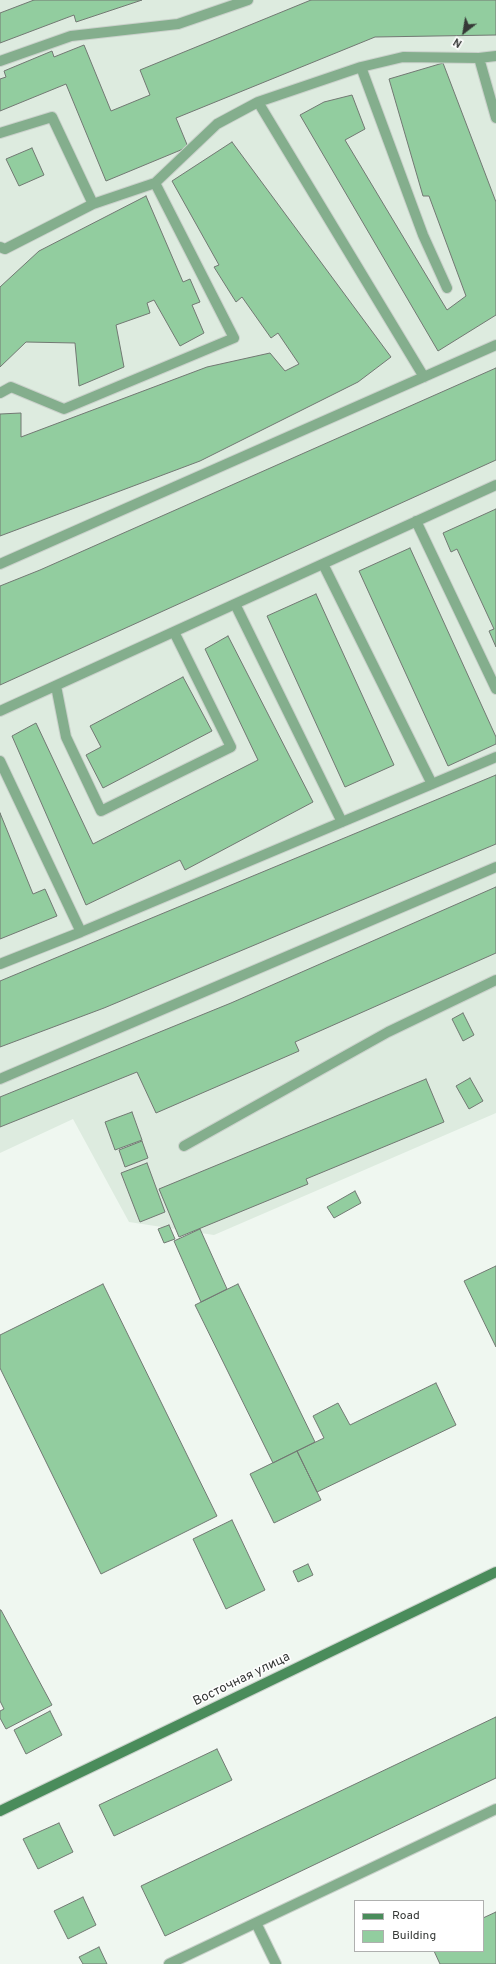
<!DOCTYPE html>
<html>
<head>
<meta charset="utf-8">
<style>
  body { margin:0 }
  #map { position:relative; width:496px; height:1964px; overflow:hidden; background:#eff7f0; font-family:Overpass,sans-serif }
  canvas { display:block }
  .legend { position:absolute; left:354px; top:1900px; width:130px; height:52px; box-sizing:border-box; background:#fff; border:1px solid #afb0af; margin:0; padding:5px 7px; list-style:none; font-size:12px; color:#363937 }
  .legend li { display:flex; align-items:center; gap:8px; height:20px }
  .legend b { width:20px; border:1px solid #afb0af }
  .north { position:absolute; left:444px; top:12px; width:40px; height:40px; -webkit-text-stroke:3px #fff; paint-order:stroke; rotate:211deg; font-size:11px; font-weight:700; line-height:16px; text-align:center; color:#363937 }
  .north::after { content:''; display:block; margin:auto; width:14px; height:18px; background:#363937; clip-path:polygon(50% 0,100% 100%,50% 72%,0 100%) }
</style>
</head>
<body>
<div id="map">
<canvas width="496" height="1964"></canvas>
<ul class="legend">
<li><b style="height:5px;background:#4a8c5b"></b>Road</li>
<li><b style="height:11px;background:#92cd9f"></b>Building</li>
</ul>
<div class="north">N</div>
</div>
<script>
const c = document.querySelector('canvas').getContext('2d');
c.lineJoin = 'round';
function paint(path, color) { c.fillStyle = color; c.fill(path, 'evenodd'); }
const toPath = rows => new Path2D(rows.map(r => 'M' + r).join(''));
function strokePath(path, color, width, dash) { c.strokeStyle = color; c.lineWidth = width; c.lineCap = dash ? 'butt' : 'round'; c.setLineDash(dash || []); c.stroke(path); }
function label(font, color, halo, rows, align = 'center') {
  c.font = font + ' Overpass,sans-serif'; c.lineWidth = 3; c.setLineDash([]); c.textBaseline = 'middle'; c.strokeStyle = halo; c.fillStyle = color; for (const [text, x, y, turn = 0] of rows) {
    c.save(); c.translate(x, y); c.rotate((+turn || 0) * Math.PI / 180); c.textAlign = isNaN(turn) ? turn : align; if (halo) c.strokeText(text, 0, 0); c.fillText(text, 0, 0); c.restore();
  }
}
paint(toPath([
  [0,0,496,0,496,1113,214,1235,129,1222,73,1119,0,1153]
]), '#ddebdf');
const building = toPath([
  [34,0,142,0,76,22,74,15,0,43,0,13,34,0],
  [311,0,496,0,496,35,375,37,176,118,188,147,106,181,66,84,0,111,0,79,6,77,4,71,52,51,54,57,84,45,111,111,150,95,140,70,311,0],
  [443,63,496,202,496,315,438,351,300,115,324,102,352,95,365,129,345,140,447,310,466,296,429,196,423,196,389,79,443,63],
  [232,142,391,357,358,382,200,461,0,536,0,414,21,413,21,437,207,367,270,353,285,371,299,364,278,333,271,338,242,297,236,302,214,267,219,265,172,181,232,142],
  [32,148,44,175,19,186,6,159,32,148],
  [146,196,183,282,190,279,200,302,192,305,204,333,180,346,154,300,147,303,150,313,116,325,124,367,79,386,75,343,26,342,0,367,0,287,39,251,146,196],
  [496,368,496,460,0,685,0,586,40,570,496,368],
  [496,509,496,647,489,631,494,629,457,549,451,552,443,533,496,509],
  [410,548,496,737,496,744,448,766,359,571,410,548],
  [316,594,394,765,345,787,267,616,316,594],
  [228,636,313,802,185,870,180,860,86,905,12,736,36,723,93,844,258,760,205,649,228,636],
  [183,677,212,731,103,788,86,755,101,747,90,726,183,677],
  [496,775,496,844,104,1008,0,1047,0,981,496,775],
  [0,813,33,894,45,889,57,916,0,939,0,813],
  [496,887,496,953,295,1042,299,1051,156,1113,137,1072,0,1127,0,1097,231,1003,496,887],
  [463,1013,474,1035,463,1041,452,1019,463,1013],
  [470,1078,483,1101,469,1109,456,1086,470,1078],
  [426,1079,444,1122,306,1179,308,1184,179,1237,159,1189,426,1079],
  [132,1112,142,1140,115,1150,105,1122,132,1112],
  [142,1141,148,1158,125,1167,119,1150,142,1141],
  [147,1163,165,1212,140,1222,121,1173,147,1163],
  [355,1191,361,1203,334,1218,327,1207,355,1191],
  [169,1225,175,1239,164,1243,158,1229,169,1225],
  [200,1229,227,1289,201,1302,174,1241,200,1229],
  [496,1266,496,1347,464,1281,496,1266],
  [103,1284,217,1516,101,1574,0,1368,0,1335,103,1284],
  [238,1284,315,1442,273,1463,195,1305,238,1284],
  [436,1383,456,1425,317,1492,297,1451,324,1438,313,1416,338,1403,350,1425,436,1383],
  [297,1451,321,1500,274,1523,250,1474,297,1451],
  [232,1520,265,1590,226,1609,193,1539,232,1520],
  [308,1564,313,1575,298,1582,293,1571,308,1564],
  [0,1610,1,1610,52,1705,6,1729,0,1718,0,1711,4,1709,0,1701,0,1610],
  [50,1711,62,1735,26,1754,14,1730,50,1711],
  [496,1717,496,1778,165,1936,141,1886,496,1717],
  [217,1749,232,1780,114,1836,99,1805,217,1749],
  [59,1823,73,1852,38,1869,23,1839,59,1823],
  [83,1897,96,1925,68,1939,54,1911,83,1897],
  [496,1912,496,1964,440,1964,434,1951,483,1951,483,1918,496,1912],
  [99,1947,107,1964,83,1964,79,1957,99,1947]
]);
paint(building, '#92cd9f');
strokePath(building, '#727973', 1);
const lane = toPath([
  [479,58,496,118],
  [0,61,71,36,178,24,248,0],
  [361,67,423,235,447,288],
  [258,102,424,377],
  [0,133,52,117,93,204],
  [0,247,5,249,93,204,155,183,217,124,258,102,361,67,403,57,479,58,496,56],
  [0,393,11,387,64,409,234,338,155,183],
  [416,521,496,689],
  [0,564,496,345],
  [323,564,432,784],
  [235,604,342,822],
  [56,686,66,737,101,811,231,747,174,632],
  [0,711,496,485],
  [0,761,81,932],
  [0,964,81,932,496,757],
  [0,1079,496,867],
  [184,1146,388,1032,496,980],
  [256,1923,276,1964],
  [169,1964,496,1809]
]);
const secondary = toPath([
  [0,1811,496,1572]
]);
strokePath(lane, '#cad1cb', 12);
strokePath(secondary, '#cad1cb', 12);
strokePath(lane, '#84ae8d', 10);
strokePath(secondary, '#4a8c5b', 10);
label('13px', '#363937', '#fff', [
  ["Восточная улица",242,1680,-26]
]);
</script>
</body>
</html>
